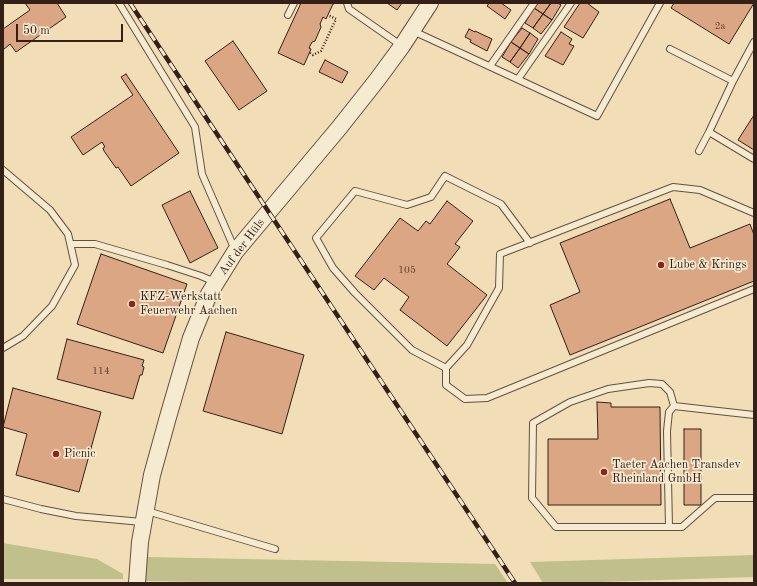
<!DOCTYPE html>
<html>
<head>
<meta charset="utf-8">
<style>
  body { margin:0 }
  #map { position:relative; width:757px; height:586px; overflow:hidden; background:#f1deb6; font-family:"Old Standard TT",serif }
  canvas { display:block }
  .frame { position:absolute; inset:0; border:4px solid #342018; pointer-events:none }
  .scale { position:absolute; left:16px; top:24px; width:107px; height:18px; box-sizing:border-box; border:2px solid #342018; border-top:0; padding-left:5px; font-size:12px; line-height:14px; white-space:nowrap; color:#342018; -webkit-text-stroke:3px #f6ead0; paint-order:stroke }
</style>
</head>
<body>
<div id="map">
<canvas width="757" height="586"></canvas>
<div class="frame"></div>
<div class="scale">50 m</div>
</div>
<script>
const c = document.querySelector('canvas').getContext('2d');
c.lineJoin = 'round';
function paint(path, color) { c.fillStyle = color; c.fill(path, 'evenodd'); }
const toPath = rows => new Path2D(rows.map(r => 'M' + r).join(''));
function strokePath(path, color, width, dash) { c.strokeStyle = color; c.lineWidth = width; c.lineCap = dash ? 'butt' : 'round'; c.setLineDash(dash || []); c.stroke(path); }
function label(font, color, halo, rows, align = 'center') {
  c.font = font + ' "Old Standard TT",serif'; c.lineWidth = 3.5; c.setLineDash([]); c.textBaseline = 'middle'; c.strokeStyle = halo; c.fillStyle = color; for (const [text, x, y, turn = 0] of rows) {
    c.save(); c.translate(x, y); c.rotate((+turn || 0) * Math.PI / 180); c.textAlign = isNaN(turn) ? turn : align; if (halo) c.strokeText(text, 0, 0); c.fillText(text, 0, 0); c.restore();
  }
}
paint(toPath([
  [3,543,97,559,123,574,123,579,3,579],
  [754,555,754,577,570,583,543,583,530,562],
  [145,557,495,564,508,583,274,583,145,581]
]), '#bfc08b');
const building = toPath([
  [25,3,57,3,66,17,16,52,10,44,3,50,3,29,30,10,25,3],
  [301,3,336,3,333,4,326,19,323,17,320,24,321,27,315,41,312,42,309,48,311,49,304,65,278,53,301,3],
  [387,3,402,3,397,10,387,3],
  [489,3,501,3,511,10,505,19,487,6,489,3],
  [537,3,551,3,543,14,534,8,537,3],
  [551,3,558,3,561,5,552,20,543,14,551,3],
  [580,3,587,3,599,12,583,38,564,27,580,3],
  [674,3,754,3,729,44,671,8,674,3],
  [534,8,543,14,533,28,525,23,534,8],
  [543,14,552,20,541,34,533,28,543,14],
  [522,28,530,33,520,48,511,42,522,28],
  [469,29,475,32,475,31,492,39,487,51,470,42,471,40,465,37,469,29],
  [561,32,572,39,569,44,574,46,563,65,545,56,561,32],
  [530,33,538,39,529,54,520,48,530,33],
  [233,41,267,91,239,110,205,61,233,41],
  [511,42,520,48,510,62,502,57,511,42],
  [520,48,529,54,518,68,510,62,520,48],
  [325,60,348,72,342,83,319,72,325,60],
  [126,74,179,153,131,186,118,167,116,168,104,151,103,148,105,147,102,142,83,155,71,137,133,95,121,77,126,74],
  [754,115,754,150,738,140,754,115],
  [190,191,218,248,190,263,162,205,190,191],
  [670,199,690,248,750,224,754,235,754,281,570,355,550,305,580,292,560,243,670,199],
  [447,201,473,221,455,244,460,247,447,264,487,295,447,346,400,310,409,297,384,278,374,290,355,276,400,218,418,231,426,221,430,224,447,201],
  [101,254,187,284,163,353,77,324,101,254],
  [226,332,304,355,282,434,203,411,226,332],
  [67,339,144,360,142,366,144,367,142,375,140,375,133,399,57,379,67,339],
  [13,388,101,412,79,492,16,475,27,434,3,427,13,388],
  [597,402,611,403,611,407,660,407,661,505,548,505,548,439,598,439,597,402],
  [684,429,701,429,701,505,684,505,684,429]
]);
paint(building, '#dba684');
strokePath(building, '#342018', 1);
const service = toPath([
  [119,3,195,127,202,174,235,250],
  [347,3,349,9,402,46],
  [288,15,294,3],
  [413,31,597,116,660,3],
  [754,42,733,81,709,132,754,159],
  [670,49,733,81],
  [490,66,534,3],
  [518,79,571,3],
  [699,151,709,132],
  [3,170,50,210,68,234,75,265,52,306,23,336,3,348],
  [754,213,700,190,673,187,500,254,499,288,467,345,446,368,446,385,465,399,487,398,754,289],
  [71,244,95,244,167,265,201,276,215,282],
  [446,368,412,350,355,293,333,268,316,238,355,191,407,205,431,197,445,176,501,204,530,243],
  [674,406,670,392,662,384,649,383,608,389,570,402,533,423,532,498,556,527,682,527,715,498,754,498],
  [3,499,41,509,76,516,142,522],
  [147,511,275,549],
  [669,527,667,431,669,412,674,406,754,415]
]);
const tertiary = toPath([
  [137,583,140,542,152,475,168,417,191,338,209,294,235,252,339,128,377,80,402,46,430,3]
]);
strokePath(service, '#635040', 8);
strokePath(tertiary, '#635040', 18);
strokePath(toPath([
  [310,53,313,55,321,51,336,19,328,15]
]), '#342018', 2.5, [1, 2]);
strokePath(service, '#f6ead0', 6);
strokePath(tertiary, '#f6ead0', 16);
const rail = toPath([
  [130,3,515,583]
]);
strokePath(rail, '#342018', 4.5);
strokePath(rail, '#f6ead0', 3, [9]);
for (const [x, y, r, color] of [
  [661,265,4,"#8f2418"],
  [132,304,4,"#8f2418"],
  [56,454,4,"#8f2418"],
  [604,472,4,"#8f2418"]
]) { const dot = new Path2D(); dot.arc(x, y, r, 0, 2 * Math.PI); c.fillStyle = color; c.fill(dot); strokePath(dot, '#f6ead0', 1.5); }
label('10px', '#5e4233', null, [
  ["2a",720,26],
  ["105",407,270],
  ["114",101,371]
]);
label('12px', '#342018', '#f6ead0', [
  ["Auf der Hüls",242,247,-53]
]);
label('12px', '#342018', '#f6ead0', [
  ["Lube & Krings",669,265],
  ["KFZ-Werkstatt",140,297],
  ["Feuerwehr Aachen",140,311],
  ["Picnic",64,454],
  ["Taeter Aachen Transdev",612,465],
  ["Rheinland GmbH",612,479]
], 'left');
</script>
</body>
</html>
